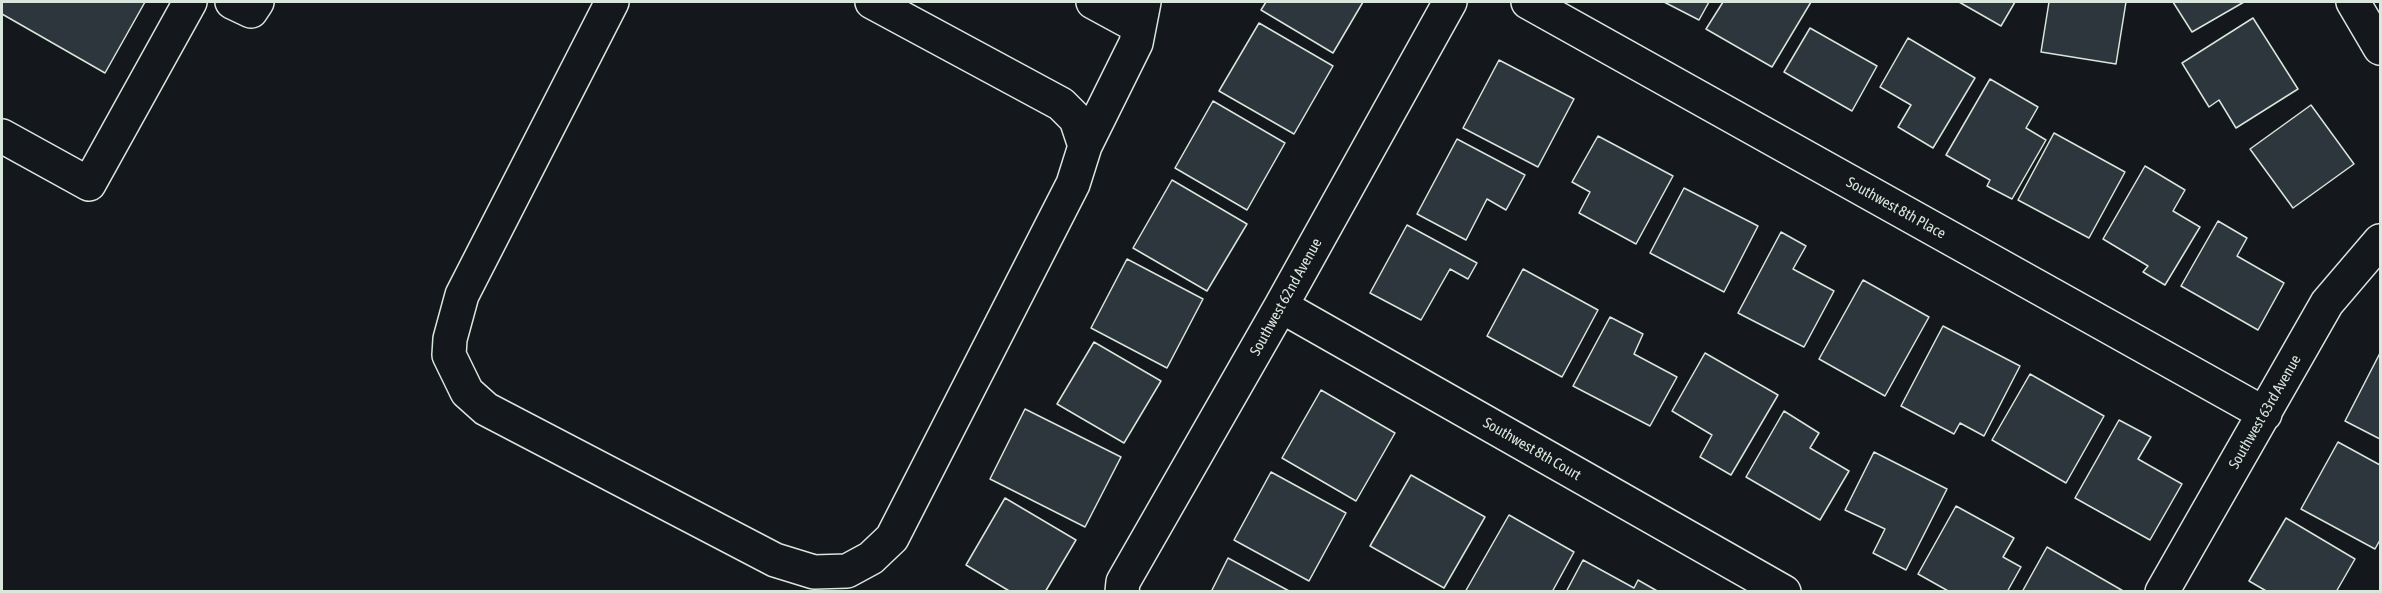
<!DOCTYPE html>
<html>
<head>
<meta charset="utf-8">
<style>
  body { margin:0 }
  #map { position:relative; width:2382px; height:593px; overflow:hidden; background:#14181c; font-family:"Asap Condensed",sans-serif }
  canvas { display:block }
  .frame { position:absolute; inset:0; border:3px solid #d8e6dc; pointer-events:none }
</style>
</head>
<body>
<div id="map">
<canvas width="2382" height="593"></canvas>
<div class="frame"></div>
</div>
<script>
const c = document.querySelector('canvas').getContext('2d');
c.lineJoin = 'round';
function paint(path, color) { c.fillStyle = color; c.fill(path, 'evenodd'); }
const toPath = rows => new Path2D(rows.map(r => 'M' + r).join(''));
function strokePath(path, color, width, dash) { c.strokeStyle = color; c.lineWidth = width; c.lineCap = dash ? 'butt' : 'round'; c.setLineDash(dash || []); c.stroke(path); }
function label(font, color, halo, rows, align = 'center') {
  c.font = font + ' "Asap Condensed",sans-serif'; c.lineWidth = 4.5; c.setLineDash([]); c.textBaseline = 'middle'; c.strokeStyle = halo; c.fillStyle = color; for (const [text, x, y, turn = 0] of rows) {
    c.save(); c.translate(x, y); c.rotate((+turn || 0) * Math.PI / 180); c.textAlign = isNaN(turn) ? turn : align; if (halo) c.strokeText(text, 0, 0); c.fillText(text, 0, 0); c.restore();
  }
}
const building = toPath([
  [2,2,145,2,105,73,2,14,2,2],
  [1266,2,1363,2,1333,53,1261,10,1266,2],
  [1664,2,1709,2,1699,20,1664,2],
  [1723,2,1811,2,1772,67,1706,29,1723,2],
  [1959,2,2015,2,2001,26,1959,2],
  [2049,2,2126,2,2116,64,2041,52,2049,2],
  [2173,2,2244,2,2192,32,2173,2],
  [2253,18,2298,89,2236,128,2219,100,2209,107,2182,63,2253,18],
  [1259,23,1333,66,1294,134,1219,91,1259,23],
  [1810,28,1877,66,1852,111,1784,72,1810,28],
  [1908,38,1975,78,1933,148,1898,127,1911,105,1880,87,1908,38],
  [1499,60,1574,99,1538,167,1463,128,1499,60],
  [1990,79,2038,107,2026,128,2046,140,2012,199,1987,186,1990,180,1946,155,1990,79],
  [1213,101,1285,143,1247,210,1175,168,1213,101],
  [2311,105,2354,164,2293,208,2250,149,2311,105],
  [2054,133,2125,172,2089,238,2018,200,2054,133],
  [1598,136,1673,176,1636,244,1579,213,1590,192,1572,182,1598,136],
  [1457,139,1525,175,1506,210,1487,199,1466,240,1417,214,1457,139],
  [2145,166,2185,190,2173,211,2200,227,2165,285,2143,272,2148,266,2103,239,2145,166],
  [1172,180,1247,224,1207,291,1133,248,1172,180],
  [1684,188,1758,226,1724,292,1650,253,1684,188],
  [2218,221,2247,238,2237,256,2284,283,2258,330,2181,286,2218,221],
  [1407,225,1477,263,1468,279,1450,269,1421,320,1370,293,1407,225],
  [1781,232,1806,246,1793,269,1834,291,1804,347,1738,313,1781,232],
  [1127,259,1203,299,1167,368,1091,328,1127,259],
  [1523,269,1598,310,1562,377,1487,336,1523,269],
  [1863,280,1929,317,1885,396,1819,359,1863,280],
  [1610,317,1643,334,1634,354,1677,377,1650,426,1573,386,1610,317],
  [1943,326,2020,366,1984,436,1960,423,1954,434,1901,406,1943,326],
  [1094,342,1161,381,1124,443,1057,404,1094,342],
  [1705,353,1778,395,1731,475,1700,457,1712,435,1672,411,1705,353],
  [2380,353,2380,439,2345,421,2380,353],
  [2030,374,2104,416,2066,483,1992,440,2030,374],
  [1321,390,1395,433,1356,501,1282,458,1321,390],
  [1025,409,1121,457,1085,527,990,479,1025,409],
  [1784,411,1819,433,1810,448,1849,471,1820,520,1746,477,1784,411],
  [2119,420,2151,437,2138,459,2182,484,2150,540,2075,498,2119,420],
  [2338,442,2380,465,2380,540,2375,549,2301,509,2338,442],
  [1874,452,1947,489,1906,570,1873,553,1885,529,1845,510,1874,452],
  [1271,472,1346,513,1309,581,1234,540,1271,472],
  [1411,475,1485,517,1444,588,1370,546,1411,475],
  [1005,498,1076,540,1045,592,1011,592,966,565,1005,498],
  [1956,506,2014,538,2003,557,2021,567,2007,592,1950,592,1918,574,1956,506],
  [1509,515,1574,552,1552,592,1465,592,1509,515],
  [2286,518,2355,559,2336,592,2268,592,2249,581,2286,518],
  [2047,547,2125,592,2022,592,2047,547],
  [1228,558,1291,592,1211,592,1228,558],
  [1583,560,1634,588,1638,580,1659,592,1566,592,1583,560]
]);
paint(building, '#2c363c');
strokePath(building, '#d8e6dc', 1.5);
const minor = toPath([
  [232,2,251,11,257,2],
  [612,2,462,295,450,339,449,355,467,392,486,409,775,560,814,572,847,571,871,558,892,538,1073,184,1085,146,1076,119,1061,104,872,2],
  [1093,2,1139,27],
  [1528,2,2265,414],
  [2353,2,2380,48],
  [2,136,89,184,190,2],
  [1085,146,1136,43,1144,2],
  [1281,306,1784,592],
  [1122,592,1123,582,1281,306,1450,2],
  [2162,592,2327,303,2380,241]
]);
strokePath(minor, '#d8e6dc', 36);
strokePath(minor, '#14181c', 33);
label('15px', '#d8e6dc', '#14181c', [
  ["Southwest 8th Place",1896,208,29],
  ["Southwest 62nd Avenue",1286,297,-61],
  ["Southwest 63rd Avenue",2265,412,-60],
  ["Southwest 8th Court",1532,449,30]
]);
</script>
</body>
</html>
